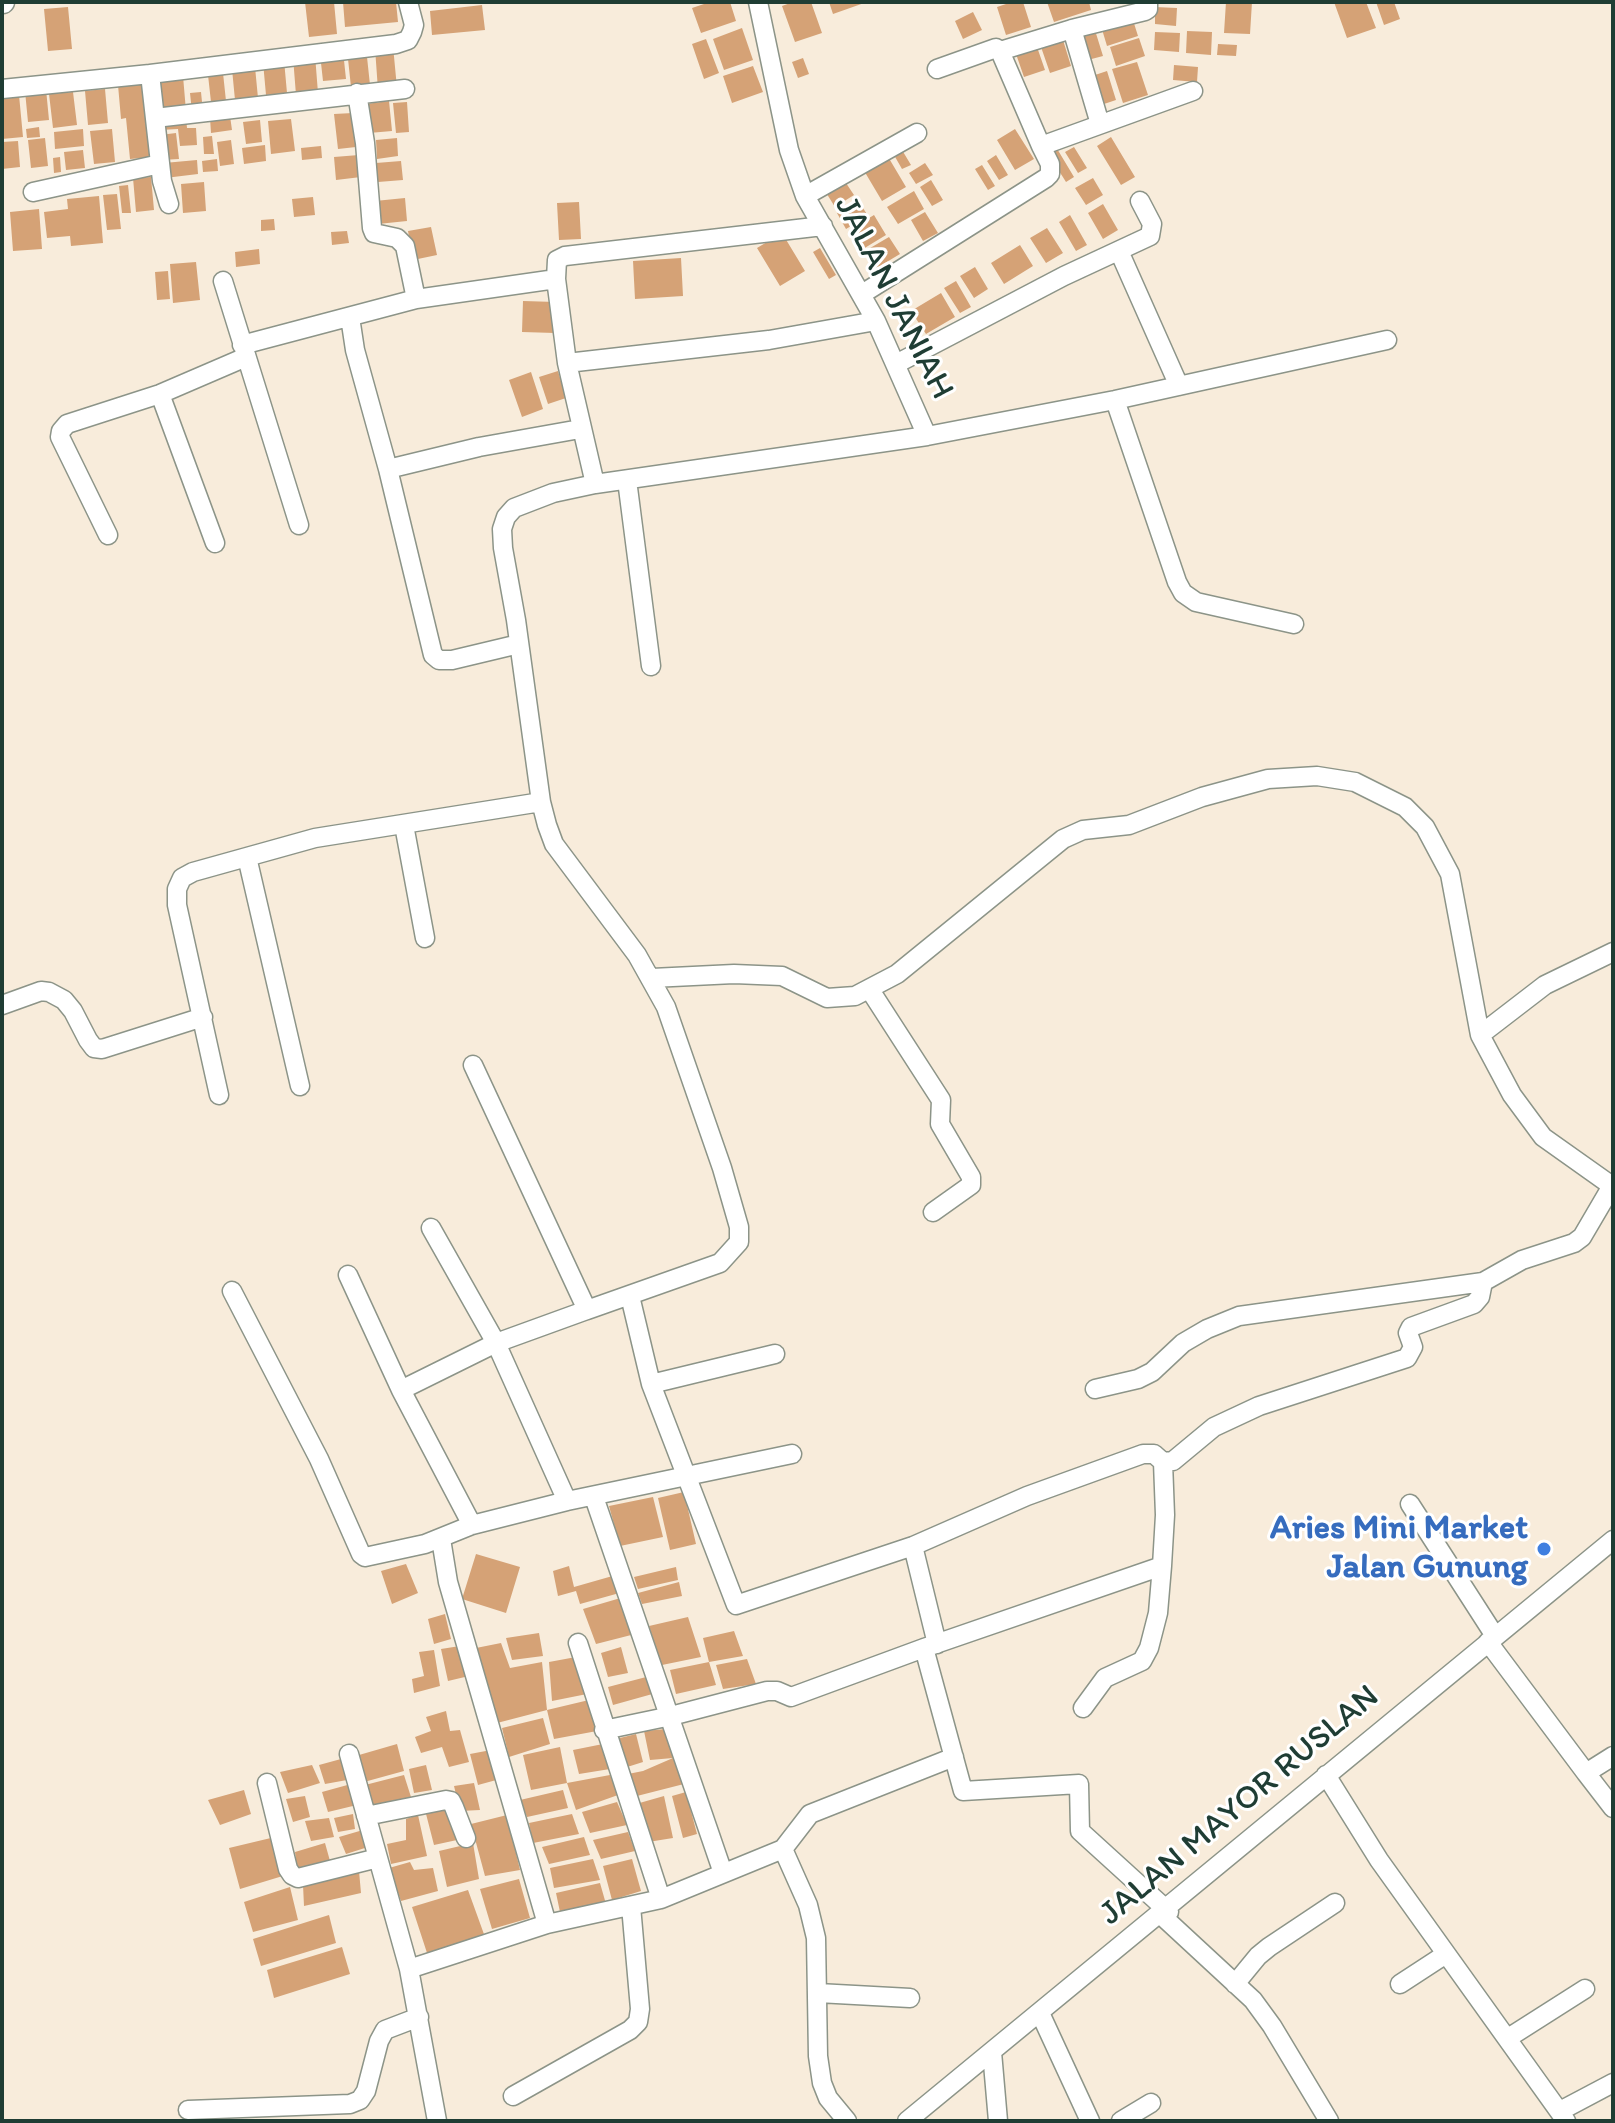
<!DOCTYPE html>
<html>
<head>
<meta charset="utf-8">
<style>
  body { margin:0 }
  #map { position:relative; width:1615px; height:2123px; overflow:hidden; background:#f8ecdb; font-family:Itim,sans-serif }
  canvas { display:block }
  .frame { position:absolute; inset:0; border:4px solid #1f3d34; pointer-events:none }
</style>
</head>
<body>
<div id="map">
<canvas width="1615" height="2123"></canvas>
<div class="frame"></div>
</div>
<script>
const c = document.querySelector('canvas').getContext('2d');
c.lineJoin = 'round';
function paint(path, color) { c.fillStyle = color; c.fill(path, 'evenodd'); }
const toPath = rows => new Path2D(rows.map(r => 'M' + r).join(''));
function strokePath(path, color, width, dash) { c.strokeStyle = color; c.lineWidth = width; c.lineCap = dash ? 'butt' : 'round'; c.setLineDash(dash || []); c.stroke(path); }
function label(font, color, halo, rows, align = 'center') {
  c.font = font + ' Itim,sans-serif'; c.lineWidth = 6; c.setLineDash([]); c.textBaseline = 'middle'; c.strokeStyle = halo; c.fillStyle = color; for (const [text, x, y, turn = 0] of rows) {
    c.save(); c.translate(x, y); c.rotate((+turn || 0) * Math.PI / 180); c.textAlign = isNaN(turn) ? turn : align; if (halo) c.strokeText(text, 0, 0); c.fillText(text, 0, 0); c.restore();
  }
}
paint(toPath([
  [305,2,334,2,337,34,309,37],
  [343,2,396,2,398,22,345,27],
  [710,2,730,2,736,21,701,33,692,8],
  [793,2,811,2,822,33,795,42,782,6],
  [829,2,867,2,833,14],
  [1012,2,1023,2,1031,27,1006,35,997,7],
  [1047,2,1089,2,1091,10,1054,22],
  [1226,2,1252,2,1250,34,1224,33],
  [1334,2,1366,2,1376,28,1347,38],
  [1376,2,1394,2,1400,19,1384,25],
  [482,5,485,30,432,35,430,11],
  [68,7,72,49,48,51,44,9],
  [1155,7,1177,8,1176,26,1155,24],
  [973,12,982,30,963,39,955,21],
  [1132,17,1138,36,1107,46,1101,26],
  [1094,27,1103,56,1084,61,1076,33],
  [742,28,753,60,724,70,713,39],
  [1187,31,1212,32,1211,55,1186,53],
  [1155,32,1180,33,1179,52,1154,50],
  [1139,38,1145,56,1116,66,1110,47],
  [706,39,719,73,704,79,692,44],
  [1063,40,1071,66,1050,73,1041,47],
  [1218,44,1237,45,1236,56,1217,55],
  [393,46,397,88,378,90,375,48],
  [1037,47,1045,70,1024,77,1016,54],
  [343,51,346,79,323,81,320,54],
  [315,55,318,93,296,95,293,57],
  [367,57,370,85,351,87,348,59],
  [803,58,809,74,798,78,792,62],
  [284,60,287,93,266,95,263,62],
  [1137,62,1148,95,1123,103,1112,69],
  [1174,65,1198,67,1197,82,1173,80],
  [753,66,763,92,732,103,723,76],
  [255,67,258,98,235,100,232,69],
  [1107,71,1116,100,1098,106,1089,77],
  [223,73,226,101,211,102,208,75],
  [183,76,186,111,158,114,155,79],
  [142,82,152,157,130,159,126,118,121,119,118,85],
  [46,89,49,120,28,122,25,91],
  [105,89,108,123,88,125,85,91],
  [73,92,77,125,53,128,49,94],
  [201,92,203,112,192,112,190,93],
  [19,95,23,137,2,139,2,96],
  [389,101,392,131,369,133,366,104],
  [407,102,409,132,396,133,393,103],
  [353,113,356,147,338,149,334,114],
  [230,116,232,130,211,133,210,118],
  [186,117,187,128,196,128,197,145,180,146,178,129,160,130,159,119],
  [291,119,295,151,271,154,268,121],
  [260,120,262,142,246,144,243,122],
  [39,127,40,137,27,138,26,129],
  [83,129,84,146,55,149,54,132],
  [112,129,115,162,94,164,90,131],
  [1015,129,1034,159,1015,170,997,140],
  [176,133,179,159,162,160,160,135],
  [212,136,214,154,204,154,203,137],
  [1111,137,1135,177,1121,185,1097,146],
  [45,138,48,166,31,168,28,140],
  [397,138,398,156,377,159,376,140],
  [231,140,234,164,220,166,217,142],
  [18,141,20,167,2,169,2,142],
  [1053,142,1074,177,1066,182,1044,147],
  [265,145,266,161,244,164,242,148],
  [321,146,322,158,302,160,301,148],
  [1074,147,1087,168,1078,173,1065,152],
  [83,150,85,168,66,170,64,152],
  [902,150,911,165,902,169,894,155],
  [359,155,361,177,336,180,334,157],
  [887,155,906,187,882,201,863,169],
  [996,155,1008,175,999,180,987,161],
  [60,157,61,172,54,173,53,158],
  [217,159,218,171,203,172,202,161],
  [197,160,198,174,165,178,164,163],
  [401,161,403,180,378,182,376,163],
  [925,163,933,175,916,184,909,173],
  [982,165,995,186,988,190,975,169],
  [151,177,154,210,136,212,133,178],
  [1093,178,1103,195,1086,205,1075,188],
  [844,180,854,195,835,207,825,191],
  [931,180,943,200,932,206,920,187],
  [204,182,206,211,183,213,181,184],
  [128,185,131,213,122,213,119,186],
  [914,191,924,209,898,224,887,207],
  [117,194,121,229,107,230,103,195],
  [99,196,103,243,71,246,70,236,47,238,44,212,68,209,67,199],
  [313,197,315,215,294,217,292,199],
  [405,198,407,221,378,224,375,201],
  [858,200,868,216,846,229,837,213],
  [579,202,581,239,559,240,557,203],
  [1103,204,1118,230,1103,239,1088,213],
  [39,209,42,249,13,251,10,212],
  [925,212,938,233,923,241,911,220],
  [874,215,886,235,863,249,851,229],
  [1070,215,1087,245,1076,251,1059,222],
  [274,219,275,230,261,231,261,220],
  [431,227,437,255,413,260,408,231],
  [1047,228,1063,253,1046,263,1030,238],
  [347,231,349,243,332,245,331,232],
  [782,233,805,271,780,286,757,248],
  [889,237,900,254,875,269,865,251],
  [1020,245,1033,266,1004,284,991,263],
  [820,248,836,275,829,279,813,252],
  [259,249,260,264,236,267,235,252],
  [681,258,683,296,635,299,633,261],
  [196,262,200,300,173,303,170,264],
  [975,267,988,289,974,298,960,276],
  [168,271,170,299,157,300,155,272],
  [956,281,971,307,960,313,944,288],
  [941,293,955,317,926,334,911,311],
  [523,301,556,302,555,333,522,332],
  [558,371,566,398,548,404,539,377],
  [531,372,543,409,522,417,509,380],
  [684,1492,696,1544,670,1550,658,1498],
  [653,1497,663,1537,620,1546,609,1506],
  [476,1554,520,1567,506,1613,462,1599],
  [406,1564,418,1593,392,1604,381,1571],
  [569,1566,574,1587,616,1575,623,1592,580,1604,576,1591,558,1596,553,1571],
  [676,1567,678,1580,638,1589,634,1577],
  [679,1582,682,1596,642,1604,638,1593],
  [624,1597,639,1633,596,1644,583,1609],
  [445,1614,451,1639,434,1644,428,1619],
  [688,1617,701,1657,662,1665,649,1626],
  [734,1631,743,1656,709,1662,703,1638],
  [539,1633,543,1656,512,1660,506,1638],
  [501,1643,510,1668,542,1662,547,1710,497,1723,476,1648],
  [460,1646,469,1676,448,1681,441,1649],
  [621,1647,628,1673,608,1677,601,1653],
  [434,1650,440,1686,414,1693,412,1679,424,1676,419,1652],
  [576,1657,587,1694,552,1701,549,1662],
  [747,1659,756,1684,723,1689,716,1665],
  [709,1662,716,1685,676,1694,670,1670],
  [650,1676,656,1693,613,1705,608,1687],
  [589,1700,597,1731,554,1739,547,1710],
  [446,1711,450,1731,460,1730,469,1762,449,1767,442,1747,421,1753,415,1737,431,1731,426,1717],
  [543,1718,550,1744,509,1757,502,1728],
  [666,1729,673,1758,650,1760,644,1731],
  [636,1734,643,1762,624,1768,616,1739],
  [397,1744,404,1771,364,1782,359,1755],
  [603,1744,610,1769,579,1774,573,1750],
  [560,1747,567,1783,531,1790,523,1755],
  [491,1750,500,1779,478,1785,470,1754],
  [673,1758,684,1784,633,1797,628,1774,643,1771],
  [341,1759,347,1780,325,1784,319,1765],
  [312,1765,320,1783,288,1793,280,1772],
  [426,1765,432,1790,414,1793,409,1769],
  [404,1775,411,1797,371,1806,365,1785],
  [610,1775,618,1795,576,1810,567,1783],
  [474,1783,480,1810,460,1811,454,1786],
  [351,1784,357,1805,328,1812,322,1792],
  [244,1790,251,1814,220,1825,208,1800],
  [563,1790,568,1808,527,1817,520,1800],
  [686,1792,697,1834,683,1838,672,1796],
  [305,1796,310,1817,293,1822,286,1799],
  [664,1796,673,1838,648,1842,636,1804],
  [617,1802,627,1825,590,1833,582,1812],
  [448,1805,457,1840,434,1845,425,1810],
  [353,1814,355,1829,338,1832,334,1818],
  [572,1814,579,1834,533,1843,529,1823],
  [418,1815,427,1856,391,1864,387,1844,406,1840,406,1819],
  [507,1815,520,1870,485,1876,471,1824],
  [329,1818,334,1837,311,1841,305,1821],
  [363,1830,368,1847,346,1854,339,1837],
  [628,1832,635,1851,601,1859,593,1840],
  [275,1837,286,1875,240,1889,229,1848],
  [584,1837,590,1855,549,1864,542,1847],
  [325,1843,330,1861,297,1870,295,1852],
  [473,1843,479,1879,447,1887,439,1851],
  [593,1859,600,1880,554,1888,550,1868],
  [632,1859,641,1891,612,1900,603,1866],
  [410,1862,414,1870,433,1868,438,1891,401,1901,389,1868],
  [359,1871,361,1893,304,1906,303,1885],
  [519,1879,530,1918,492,1929,480,1889],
  [600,1883,606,1904,560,1912,556,1893],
  [290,1887,298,1920,253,1932,244,1902],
  [468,1890,485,1937,428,1956,412,1907],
  [329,1915,336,1943,261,1966,253,1939],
  [342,1947,350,1974,274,1998,267,1970]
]), '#d5a276');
const minor = toPath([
  [758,2,789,150,805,196,876,321,927,436,1115,400,1387,340],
  [1072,29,1100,124],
  [1000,51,1072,29,1145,11,1148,9,1148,2],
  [937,69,996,48,1000,51,1041,146],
  [150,74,162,181,169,204],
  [2,89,150,74,396,44,408,40,412,32,414,25,408,2],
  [357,93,365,143,372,228,374,233,397,238,405,246,416,299],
  [155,118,405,89],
  [33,192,160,164],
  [805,196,917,133],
  [1119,251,1179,386],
  [223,281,299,525],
  [862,294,1046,178,1050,174,1050,164,1041,146,1193,91],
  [350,317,355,350,388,469,433,655,439,660,452,660,519,644],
  [242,345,416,299,556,279],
  [567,363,769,340,876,321],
  [896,364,1064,276,1150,236,1152,224,1140,201],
  [160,394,215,543],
  [1115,400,1177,582,1183,593,1196,602,1294,624],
  [388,469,479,447,580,429],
  [627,480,651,666],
  [595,484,567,363,556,279,557,260,565,256,823,226],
  [108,535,60,437,61,431,67,424,160,394,246,357],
  [404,825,425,938],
  [247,857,300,1086],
  [652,978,734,974,782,976,827,998,855,996,897,974,1063,839,1083,830,1129,825,1202,797,1268,779,1317,776,1355,782,1405,807,1425,827,1450,874,1480,1035,1545,985,1613,952],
  [870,990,941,1100,940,1124,971,1177,971,1185,933,1212],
  [2,1005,41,991,49,992,64,1000,73,1011,88,1040,94,1048,102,1049,203,1017],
  [1480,1035,1512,1095,1543,1137,1612,1186],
  [219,1095,177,905,177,889,182,878,193,872,315,838,541,802],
  [431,1228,496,1343,567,1501],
  [348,1275,401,1390,472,1525],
  [232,1291,319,1459,361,1554,365,1557,425,1544,472,1525,567,1501,792,1454],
  [630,1296,651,1384,736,1605,913,1546,1027,1496,1143,1454,1154,1454,1163,1462,1165,1515,1162,1566,1158,1613,1149,1648,1142,1661,1105,1678,1083,1708],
  [587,1310,720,1263,739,1242,739,1227,722,1168,666,1007,637,955,554,844,547,825,541,802,516,620,503,548,502,529,506,517,514,508,553,493,595,484,927,436],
  [651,1384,775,1354],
  [1095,1389,1138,1379,1152,1372,1183,1343,1207,1329,1239,1316,1483,1282,1522,1260,1574,1243,1582,1237,1613,1184],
  [401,1390,496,1343,587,1310,473,1065],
  [1163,1462,1173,1461,1214,1427,1259,1406,1407,1358,1413,1347,1408,1333,1411,1327,1474,1304,1480,1297,1483,1282],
  [594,1497,723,1873],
  [1410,1504,1495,1636],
  [441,1539,448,1582,547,1924],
  [913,1546,937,1644],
  [1488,1642,1586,1773],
  [578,1643,661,1899],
  [924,1648,963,1791,1079,1784,1080,1831,1169,1912],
  [604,1730,671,1716,767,1691,777,1691,791,1697,924,1648,1162,1566],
  [349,1754,409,1969,437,2121],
  [1613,1756,1586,1773,1613,1808],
  [1326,1775,1379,1860,1566,2121],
  [267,1783,288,1869,292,1875,298,1878,378,1858],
  [366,1816,446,1800,451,1801,454,1807,466,1838],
  [783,1849,808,1905,816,1938,818,2056,822,2083,828,2098,847,2121],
  [1160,1914,1253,2000,1272,2026,1329,2121],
  [409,1969,547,1924,661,1899,783,1849,810,1814,954,1757],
  [1235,1984,1258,1956,1269,1947,1335,1903],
  [1400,1984,1446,1954],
  [818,1993,910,1998],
  [1040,2013,1090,2121],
  [1508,2038,1585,1989],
  [992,2052,998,2121],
  [513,2096,630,2030,638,2022,640,2009,631,1906],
  [188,2110,350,2104,360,2100,366,2091,379,2041,385,2030,419,2017],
  [1560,2111,1613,2083],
  [907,2121,1613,1540],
  [1121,2121,1151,2103]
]);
const tertiary = toPath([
  [2,2,3,2]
]);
strokePath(minor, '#8c9488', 21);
strokePath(tertiary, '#8c9488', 25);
strokePath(minor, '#fff', 18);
strokePath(tertiary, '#fff', 22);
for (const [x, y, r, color] of [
  [1544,1549,8,"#3f7fe0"]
]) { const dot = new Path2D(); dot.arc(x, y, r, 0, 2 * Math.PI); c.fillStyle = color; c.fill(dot); strokePath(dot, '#fff', 3); }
label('34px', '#1f3d34', '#fff', [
  ["JALAN JANIAH",893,298,63],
  ["JALAN MAYOR RUSLAN",1240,1806,-40]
]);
label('bold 34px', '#366cbe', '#fff', [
  ["Aries Mini Market",1528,1529],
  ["Jalan Gunung",1528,1568]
], 'right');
</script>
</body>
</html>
